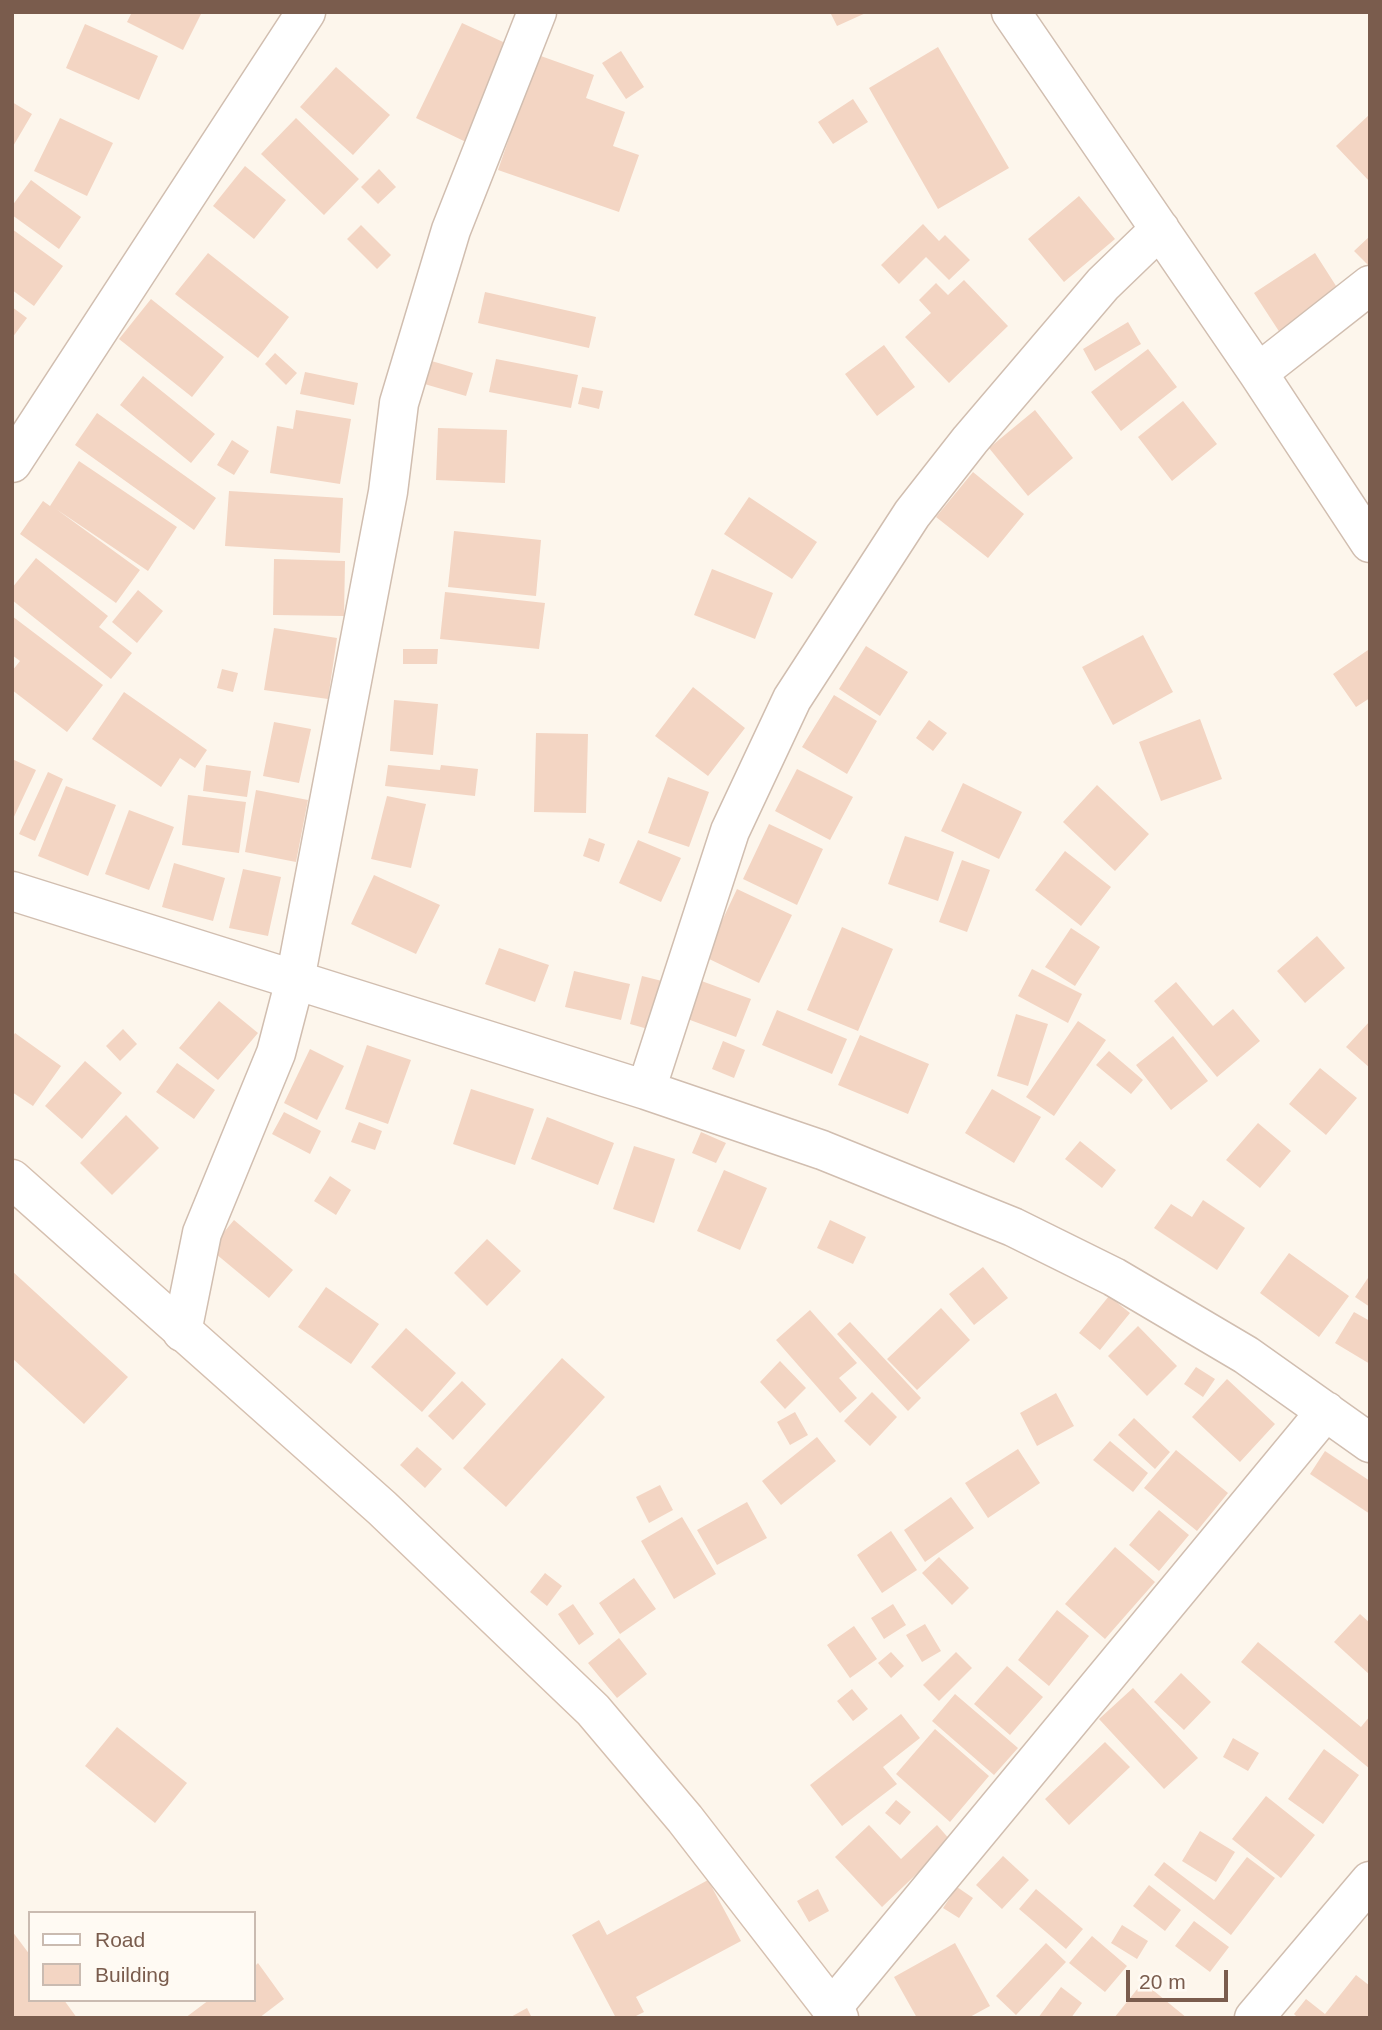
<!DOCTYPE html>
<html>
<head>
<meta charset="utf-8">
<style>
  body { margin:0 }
  #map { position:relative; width:1382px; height:2030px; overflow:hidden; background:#fdf6ec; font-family:Arial,sans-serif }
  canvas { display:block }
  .frame { position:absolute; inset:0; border:14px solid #7a5c4d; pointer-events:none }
  .legend { position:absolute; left:28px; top:1911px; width:228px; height:91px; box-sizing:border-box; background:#fffaf3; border:2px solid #cabbb1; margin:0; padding:9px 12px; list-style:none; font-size:21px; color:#7a5c4d }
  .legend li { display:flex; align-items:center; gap:14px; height:35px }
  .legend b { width:35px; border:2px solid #cabbb1 }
  .scale { position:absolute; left:1126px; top:1970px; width:102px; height:32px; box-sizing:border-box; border:4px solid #7a5c4d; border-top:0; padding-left:9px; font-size:21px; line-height:24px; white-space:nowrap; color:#7a5c4d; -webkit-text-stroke:5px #fffaf3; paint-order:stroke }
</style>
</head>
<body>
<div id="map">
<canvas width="1382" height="2030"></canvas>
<div class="frame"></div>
<ul class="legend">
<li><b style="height:9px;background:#fff"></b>Road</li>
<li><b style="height:19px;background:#f3d5c3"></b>Building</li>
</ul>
<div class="scale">20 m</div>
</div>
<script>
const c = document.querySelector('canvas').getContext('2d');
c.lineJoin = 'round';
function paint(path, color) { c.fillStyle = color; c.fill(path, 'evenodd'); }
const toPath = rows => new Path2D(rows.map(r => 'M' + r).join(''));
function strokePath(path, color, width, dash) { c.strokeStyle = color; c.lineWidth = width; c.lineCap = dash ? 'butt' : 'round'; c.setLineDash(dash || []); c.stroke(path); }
paint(toPath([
  [132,12,202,12,183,50,127,22],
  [830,12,868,12,837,26],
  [462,23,514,47,468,143,416,118],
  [85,24,158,56,139,100,66,68],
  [938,47,1009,168,938,209,869,88],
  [621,51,644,87,626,99,602,63],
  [538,55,594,75,586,98,625,112,613,146,639,155,619,212,498,170],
  [336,67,390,115,353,155,300,107],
  [853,99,868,122,833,144,818,122],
  [12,102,32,114,12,148],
  [1370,114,1370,182,1336,146],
  [60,118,113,143,87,196,34,171],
  [296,118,359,179,324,215,261,154],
  [245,166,286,200,254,239,213,206],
  [379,169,396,187,378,204,361,187],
  [31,180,81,217,59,249,12,215,12,206],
  [1079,196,1115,239,1064,282,1028,239],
  [923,224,939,241,945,235,970,260,949,280,926,257,899,284,881,265],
  [361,225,391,255,377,269,347,239],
  [12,229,63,266,34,306,12,290],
  [1370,236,1370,267,1354,251],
  [208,253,289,317,258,358,175,294],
  [1315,253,1345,300,1284,339,1254,293],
  [964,280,1008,326,949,383,905,337,931,313,919,300,936,283,948,295],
  [485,292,596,317,589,348,478,323],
  [151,299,224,357,192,397,119,339],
  [12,307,27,318,12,338],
  [1128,322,1141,344,1095,371,1083,349],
  [884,345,915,387,877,416,845,374],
  [1148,349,1177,387,1121,431,1091,392],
  [275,353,297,373,286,385,265,364],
  [496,359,578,375,571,408,489,392],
  [428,360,473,373,466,396,421,383],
  [305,372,358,383,354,405,300,394],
  [143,376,215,434,191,463,120,405],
  [582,387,603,391,599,409,578,404],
  [1183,401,1217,444,1172,481,1138,437],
  [296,410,351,419,340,484,270,473,277,426,293,429],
  [1035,410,1073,458,1028,496,989,448],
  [97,413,216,498,194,530,75,445],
  [438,428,507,430,505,483,436,480],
  [232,440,249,451,234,475,217,465],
  [79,461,177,527,148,571,56,509,140,570,116,603,20,534,43,501,50,506],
  [973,472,1024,514,988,558,936,517],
  [229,491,343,498,340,553,225,546],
  [749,497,817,542,792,579,724,534],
  [454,531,541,540,536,596,448,587],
  [36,558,108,616,99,627,132,653,111,679,12,600,12,588],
  [274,559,345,561,344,616,273,615],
  [712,569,773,593,755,639,694,615],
  [138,590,163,611,137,643,112,622],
  [445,592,545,603,539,649,440,639],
  [12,616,103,685,67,732,12,690,12,671,20,661,12,655],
  [274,628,337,638,328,699,264,690],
  [1143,635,1173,692,1113,725,1082,667],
  [866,646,908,672,880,716,839,689],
  [403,649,438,649,437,664,403,664],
  [1368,650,1370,698,1356,707,1333,674],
  [222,669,238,673,233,692,217,688],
  [693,687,745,728,708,776,655,736],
  [124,692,207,750,195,768,180,758,161,787,92,739],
  [834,695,877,721,847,774,802,747],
  [394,700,438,704,433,755,390,751],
  [1200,719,1222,779,1161,801,1139,742],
  [929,720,947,733,933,751,916,738],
  [274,722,311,729,299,783,263,776],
  [536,733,588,734,586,813,534,812],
  [12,759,36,770,12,821],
  [206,765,251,771,247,797,203,791],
  [388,765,440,770,441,765,478,769,475,796,385,786],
  [797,769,853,797,830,840,775,811],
  [48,772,63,779,35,841,19,834],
  [668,777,709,792,689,847,648,833],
  [963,783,1022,812,999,859,941,831],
  [1097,785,1149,834,1115,871,1063,822],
  [66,786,116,805,88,876,38,856],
  [256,790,308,800,296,862,245,852],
  [188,795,246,802,239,853,182,845],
  [387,796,426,804,411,868,371,859],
  [129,810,174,827,149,890,105,874],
  [769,824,823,849,797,905,743,879],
  [905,836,954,852,938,901,888,884],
  [589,838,605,844,599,862,583,856],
  [638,840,681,858,661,902,619,883],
  [1065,851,1111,887,1081,926,1035,890],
  [962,860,990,870,967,932,939,922],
  [174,863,225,878,213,921,162,907],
  [243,869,281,877,268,936,229,928],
  [374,875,440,905,416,954,351,924],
  [737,889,792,915,759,983,705,957],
  [842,927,893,949,858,1031,807,1010],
  [1071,928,1100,947,1075,986,1045,967],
  [1317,936,1345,968,1305,1003,1277,971],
  [499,948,549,965,535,1002,485,984],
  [1032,969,1082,994,1068,1023,1018,996],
  [574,971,630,984,621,1020,565,1007],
  [642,976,662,981,648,1029,630,1024],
  [696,979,751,999,736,1037,682,1017],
  [1176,982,1213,1026,1233,1009,1260,1041,1217,1077,1154,1001],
  [219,1001,258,1033,218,1080,179,1048],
  [777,1010,847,1039,832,1074,762,1045],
  [1016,1014,1048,1024,1028,1086,997,1076],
  [1078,1021,1106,1040,1054,1116,1026,1097],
  [1370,1021,1370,1068,1346,1047],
  [123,1029,137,1044,120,1061,106,1046],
  [15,1033,61,1066,33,1106,12,1092,12,1038],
  [860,1035,929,1064,908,1114,838,1085],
  [1173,1036,1208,1081,1171,1110,1136,1065],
  [723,1041,745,1050,734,1078,712,1069],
  [367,1045,411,1060,388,1124,345,1109],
  [310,1049,344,1066,317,1120,284,1103],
  [1109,1051,1143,1080,1131,1094,1096,1065],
  [85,1061,122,1093,82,1139,45,1106],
  [177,1063,215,1090,194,1119,156,1092],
  [1320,1068,1357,1098,1326,1135,1289,1104],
  [471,1089,534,1109,515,1165,453,1144],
  [992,1089,1041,1117,1014,1163,965,1133],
  [284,1112,321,1131,310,1154,272,1134],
  [126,1115,159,1148,112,1195,80,1163],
  [547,1117,614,1143,598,1185,531,1159],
  [359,1122,382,1131,375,1150,351,1142],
  [1258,1123,1291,1151,1260,1188,1226,1160],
  [701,1132,726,1143,716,1163,692,1153],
  [1080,1141,1116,1170,1102,1188,1065,1159],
  [634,1146,675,1159,654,1223,613,1209],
  [724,1170,767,1188,740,1250,697,1231],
  [330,1176,351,1190,336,1215,314,1201],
  [1203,1200,1245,1228,1217,1270,1154,1228,1171,1204,1192,1217],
  [234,1220,293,1270,269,1298,210,1249],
  [830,1220,866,1237,853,1264,817,1248],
  [487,1239,521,1271,487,1306,454,1273],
  [1289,1253,1349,1296,1319,1337,1260,1293],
  [983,1267,1008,1298,974,1325,949,1294],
  [12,1271,128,1377,84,1424,12,1358],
  [1370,1275,1370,1307,1355,1297],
  [326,1287,379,1324,351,1364,298,1327],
  [1109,1296,1130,1313,1100,1350,1079,1333],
  [941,1308,970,1340,917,1390,887,1359],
  [810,1310,857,1363,839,1378,857,1398,840,1413,776,1340],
  [1354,1312,1370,1321,1370,1364,1335,1343],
  [850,1322,921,1398,908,1411,837,1334],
  [1138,1326,1177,1366,1147,1396,1108,1356],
  [406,1328,456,1373,422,1412,371,1367],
  [562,1358,605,1397,506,1507,463,1468],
  [780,1361,806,1388,785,1409,760,1382],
  [1196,1367,1215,1379,1203,1397,1184,1384],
  [1227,1379,1275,1424,1240,1462,1192,1417],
  [462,1381,486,1404,453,1440,428,1416],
  [872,1392,897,1417,870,1446,844,1421],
  [1056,1393,1074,1426,1037,1446,1020,1413],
  [795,1412,808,1435,790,1445,777,1422],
  [1134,1418,1170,1452,1155,1469,1118,1435],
  [817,1437,836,1461,781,1505,762,1481],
  [1110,1441,1148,1473,1133,1492,1093,1460],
  [417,1447,442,1469,425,1488,400,1465],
  [1018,1449,1040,1483,988,1518,965,1483],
  [1176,1450,1228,1493,1197,1531,1144,1488],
  [1325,1451,1370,1481,1370,1514,1310,1474],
  [660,1485,673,1510,649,1523,636,1497],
  [951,1497,974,1528,925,1562,904,1530],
  [747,1502,767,1538,717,1565,697,1530],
  [1159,1510,1189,1535,1159,1571,1129,1545],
  [682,1517,716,1574,674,1599,641,1541],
  [891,1531,917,1570,882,1593,857,1555],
  [1115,1547,1155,1582,1105,1639,1065,1604],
  [939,1557,969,1588,952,1605,922,1573],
  [545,1573,562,1586,547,1606,530,1592],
  [634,1578,656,1609,620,1634,599,1603],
  [573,1604,594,1634,579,1645,558,1614],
  [893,1604,906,1625,884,1639,871,1618],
  [1057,1610,1089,1636,1049,1686,1018,1660],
  [1360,1614,1370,1623,1370,1675,1334,1642],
  [925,1624,941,1651,922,1662,906,1635],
  [854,1626,877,1659,850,1678,827,1645],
  [619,1638,647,1674,617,1698,588,1663],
  [1258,1642,1361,1727,1370,1716,1370,1769,1241,1662],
  [891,1652,904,1666,891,1678,878,1663],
  [956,1652,972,1668,939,1701,923,1685],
  [1007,1666,1043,1697,1010,1735,974,1704],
  [1181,1673,1211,1702,1184,1730,1154,1702],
  [1133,1688,1198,1758,1164,1789,1099,1719],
  [852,1689,868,1709,853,1721,837,1701],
  [955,1694,1018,1748,994,1775,932,1721],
  [901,1714,920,1738,883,1767,897,1784,842,1826,810,1785],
  [117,1727,187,1783,155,1823,85,1766],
  [935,1729,989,1776,950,1822,896,1774],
  [1233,1738,1259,1753,1248,1771,1223,1757],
  [1105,1742,1130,1767,1069,1825,1045,1799],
  [1324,1749,1359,1775,1323,1824,1288,1799],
  [1266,1796,1315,1835,1281,1878,1232,1839],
  [896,1800,911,1812,900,1825,885,1813],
  [869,1825,901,1859,937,1825,951,1841,882,1907,835,1857],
  [1200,1831,1235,1852,1216,1882,1182,1861],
  [1003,1856,1029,1880,1002,1909,976,1885],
  [1247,1857,1275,1878,1231,1935,1154,1875,1164,1862,1214,1900],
  [708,1880,741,1941,636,1997,644,2012,632,2018,616,2018,572,1935,599,1920,607,1935],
  [1149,1885,1181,1910,1165,1931,1133,1906],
  [957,1887,973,1898,959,1918,943,1908],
  [818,1889,829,1911,809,1922,797,1901],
  [1036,1889,1083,1929,1066,1949,1019,1909],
  [1194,1921,1229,1947,1210,1972,1175,1946],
  [1122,1925,1148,1941,1137,1959,1111,1943],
  [12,1931,30,1955,30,2000,64,2000,77,2018,12,2018],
  [1092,1936,1127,1966,1105,1992,1069,1963],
  [955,1943,990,2006,968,2018,917,2018,894,1977],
  [1046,1943,1066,1962,1016,2015,996,1996],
  [258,1963,284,1999,259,2018,185,2018,209,2000,254,2000,254,1967],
  [1356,1975,1370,1986,1370,2018,1298,2018,1294,2014,1306,1999,1325,2014],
  [1143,1982,1187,2018,1114,2018],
  [1061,1987,1082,2003,1071,2018,1038,2018],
  [527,2008,532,2018,509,2018]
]), '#f3d5c3');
const street = toPath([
  [1011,12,1258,373,1370,543],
  [1258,373,1370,285],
  [12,463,306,12],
  [12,891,646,1090,822,1150,1013,1227,1114,1277,1246,1355,1370,1443],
  [646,1090,730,831,792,699,912,514,970,440,1103,284,1160,229],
  [182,1332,202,1233,276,1053,295,980,388,492,399,403,451,230,537,12],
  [832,2008,1326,1411],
  [1254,2018,1370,1881]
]);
const secondary = toPath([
  [12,1179,382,1508,593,1710,685,1819,839,2018]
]);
strokePath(street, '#d1beb0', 41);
strokePath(secondary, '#d6c0b0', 41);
strokePath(street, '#fff', 38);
strokePath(secondary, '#fff', 38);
</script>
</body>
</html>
